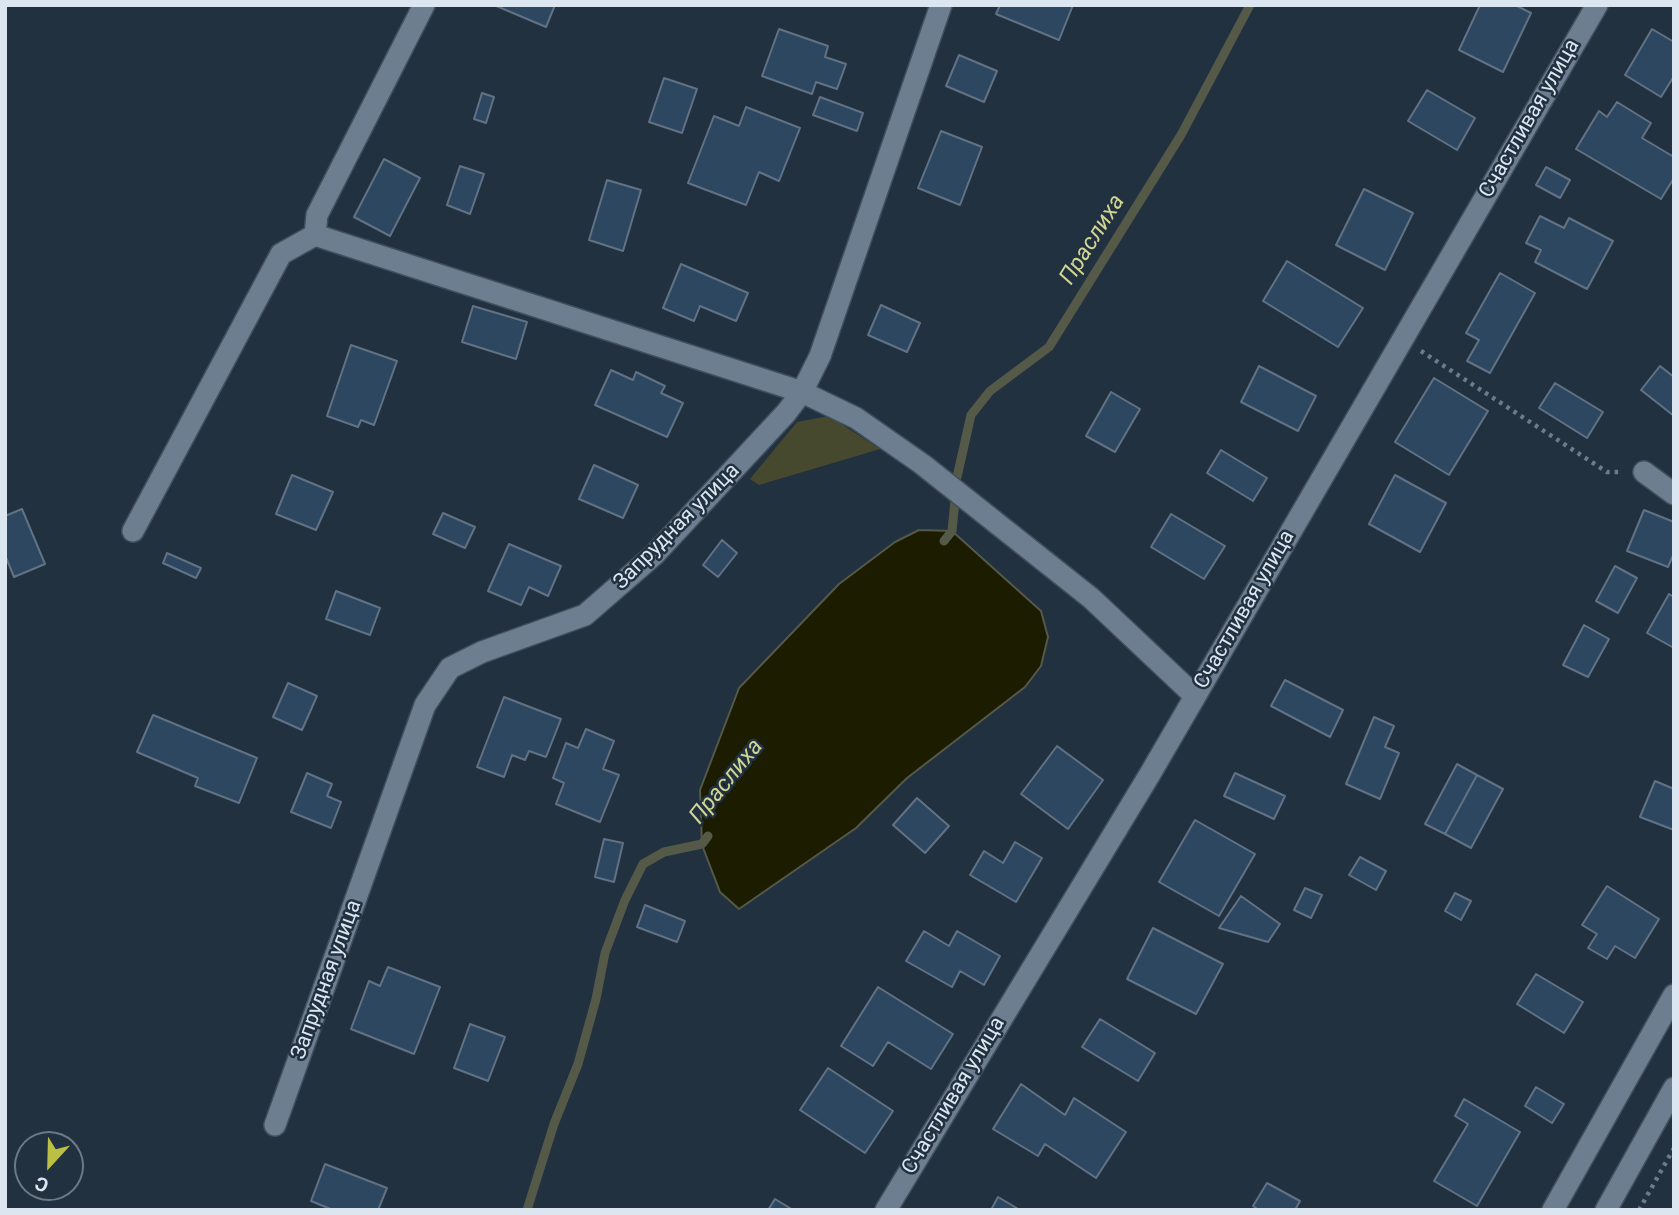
<!DOCTYPE html>
<html>
<head>
<meta charset="utf-8">
<style>
  body { margin:0 }
  #map { position:relative; width:1679px; height:1215px; overflow:hidden; background:#223140; font-family:Roboto,sans-serif }
  canvas { display:block }
  .frame { position:absolute; inset:0; border:7px solid #dce6f0; pointer-events:none }
  .north { position:absolute; left:14px; top:1131px; width:70px; height:70px; box-sizing:border-box; background:#223140; border:2px solid #6c7986; border-radius:50%; rotate:202deg; font-size:19px; font-weight:700; line-height:28px; text-align:center; color:#dce6f0 }
  .north::after { content:''; display:block; margin:auto; width:24px; height:32px; background:#bbc044; clip-path:polygon(50% 0,100% 100%,50% 72%,0 100%) }
</style>
</head>
<body>
<div id="map">
<canvas width="1679" height="1215"></canvas>
<div class="frame"></div>
<div class="north">С</div>
</div>
<script>
const c = document.querySelector('canvas').getContext('2d');
c.lineJoin = 'round';
function paint(path, color) { c.fillStyle = color; c.fill(path, 'evenodd'); }
const toPath = rows => new Path2D(rows.map(r => 'M' + r).join(''));
function strokePath(path, color, width, dash) { c.strokeStyle = color; c.lineWidth = width; c.lineCap = dash ? 'butt' : 'round'; c.setLineDash(dash || []); c.stroke(path); }
function label(font, color, halo, rows, align = 'center') {
  c.font = font + ' Roboto,sans-serif'; c.lineWidth = 5; c.setLineDash([]); c.textBaseline = 'middle'; c.strokeStyle = halo; c.fillStyle = color; for (const [text, x, y, turn = 0] of rows) {
    c.save(); c.translate(x, y); c.rotate((+turn || 0) * Math.PI / 180); c.textAlign = isNaN(turn) ? turn : align; if (halo) c.strokeText(text, 0, 0); c.fillText(text, 0, 0); c.restore();
  }
}
paint(toPath([
  [829,416,880,449,759,485,750,479,797,422]
]), '#47492e');
const water = toPath([
  [919,530,952,531,1041,611,1048,637,1041,666,1025,687,907,778,856,828,739,909,720,892,702,845,700,790,739,688,839,584,895,542,919,530]
]);
paint(water, '#1b1c00');
strokePath(water, '#555948', 2);
strokePath(toPath([
  [957,477,971,415,990,391,1049,347,1181,135,1250,5],
  [944,541,952,531,955,500],
  [527,1210,554,1124,578,1064,596,999,605,953,625,900,643,864,664,852,702,844,708,836]
]), '#555948', 9);
const building = toPath([
  [494,5,555,5,546,27,494,5],
  [1000,5,1073,5,1059,40,996,14,1000,5],
  [1480,5,1515,5,1531,13,1503,72,1459,50,1480,5],
  [779,29,828,46,825,57,846,64,837,89,816,82,812,94,762,76,779,29],
  [1652,29,1674,42,1674,76,1661,97,1625,75,1652,29],
  [959,55,997,71,984,102,946,86,959,55],
  [664,78,697,89,682,133,649,122,664,78],
  [1427,90,1475,118,1457,150,1408,121,1427,90],
  [482,93,494,97,486,123,474,119,482,93],
  [820,97,863,113,857,131,813,115,820,97],
  [1617,102,1651,123,1642,138,1674,157,1674,178,1661,199,1576,149,1599,111,1607,117,1617,102],
  [746,107,800,128,779,181,759,172,746,205,688,183,714,116,739,126,746,107],
  [941,131,982,147,960,205,918,188,941,131],
  [384,159,420,178,390,236,354,217,384,159],
  [460,166,484,174,470,214,447,205,460,166],
  [1546,167,1570,180,1560,198,1536,185,1546,167],
  [607,180,641,190,623,251,589,240,607,180],
  [1364,189,1413,213,1385,270,1336,245,1364,189],
  [1540,216,1564,228,1569,218,1613,241,1587,289,1535,262,1541,250,1526,243,1540,216],
  [1287,261,1363,308,1338,347,1263,301,1287,261],
  [681,264,748,293,736,321,700,306,694,321,663,308,681,264],
  [1500,273,1535,293,1490,373,1467,361,1479,340,1466,333,1500,273],
  [881,305,920,323,907,352,868,335,881,305],
  [473,306,527,322,516,359,462,342,473,306],
  [351,345,397,361,374,425,361,420,358,427,327,416,351,345],
  [1259,366,1316,396,1298,431,1241,402,1259,366],
  [1660,366,1674,377,1674,416,1641,390,1660,366],
  [611,370,633,380,636,372,665,386,661,393,683,403,667,437,595,405,611,370],
  [1434,378,1488,411,1449,475,1395,442,1434,378],
  [1555,383,1603,412,1587,438,1539,408,1555,383],
  [1111,392,1140,409,1115,452,1086,436,1111,392],
  [1221,450,1267,478,1253,501,1207,473,1221,450],
  [594,465,638,485,623,518,579,499,594,465],
  [292,475,333,492,316,530,276,514,292,475],
  [1395,475,1446,503,1420,552,1369,524,1395,475],
  [22,509,45,564,14,577,5,555,5,516,22,509],
  [1644,510,1674,522,1674,553,1668,567,1627,551,1644,510],
  [443,513,475,527,465,548,433,534,443,513],
  [1171,514,1225,546,1204,579,1151,547,1171,514],
  [722,540,737,553,718,577,703,565,722,540],
  [509,544,561,566,548,596,529,587,521,605,488,591,509,544],
  [167,553,201,568,196,578,163,563,167,553],
  [1615,566,1637,578,1618,613,1596,601,1615,566],
  [336,591,380,608,370,635,326,619,336,591],
  [1669,594,1674,597,1674,648,1647,633,1669,594],
  [1584,625,1609,639,1588,677,1563,665,1584,625],
  [1285,680,1343,710,1330,737,1271,706,1285,680],
  [288,683,317,696,302,730,273,717,288,683],
  [504,697,561,719,546,757,529,751,525,760,512,755,504,777,477,767,504,697],
  [153,715,257,758,239,803,195,786,198,778,137,752,153,715],
  [1374,717,1394,726,1385,747,1399,753,1380,799,1346,784,1374,717],
  [586,729,614,741,603,769,619,775,600,822,556,804,564,783,553,778,566,743,578,748,586,729],
  [1057,746,1103,780,1068,829,1021,794,1057,746],
  [1457,764,1477,775,1445,834,1425,824,1457,764],
  [307,773,332,784,327,796,341,802,331,828,291,812,307,773],
  [1235,773,1285,796,1274,819,1224,796,1235,773],
  [1477,775,1503,789,1471,848,1445,834,1477,775],
  [1655,781,1674,789,1674,830,1640,817,1655,781],
  [917,798,949,826,925,853,893,825,917,798],
  [1195,820,1255,854,1219,916,1159,882,1195,820],
  [604,839,623,843,614,882,595,877,604,839],
  [1015,842,1042,858,1016,902,970,875,984,851,1003,863,1015,842],
  [1360,857,1386,871,1376,890,1349,875,1360,857],
  [1607,886,1659,919,1635,958,1615,946,1607,959,1588,948,1597,934,1582,925,1607,886],
  [1305,888,1322,895,1311,918,1294,910,1305,888],
  [1455,893,1471,901,1461,920,1445,911,1455,893],
  [1241,896,1280,924,1268,942,1219,928,1241,896],
  [645,905,685,921,677,942,637,927,645,905],
  [1153,928,1223,964,1196,1014,1127,979,1153,928],
  [924,931,949,946,957,931,1000,956,984,985,960,971,952,987,906,961,924,931],
  [388,967,440,987,414,1054,351,1029,369,981,380,986,388,967],
  [1536,974,1583,1002,1564,1033,1517,1004,1536,974],
  [878,987,953,1034,931,1069,888,1042,873,1066,841,1046,878,987],
  [1100,1019,1155,1053,1138,1081,1082,1047,1100,1019],
  [470,1024,505,1037,488,1081,454,1068,470,1024],
  [828,1068,893,1111,865,1153,800,1110,828,1068],
  [1021,1084,1065,1115,1074,1098,1126,1132,1096,1178,1045,1144,1038,1156,993,1129,1021,1084],
  [1536,1087,1564,1104,1552,1123,1525,1106,1536,1087],
  [1464,1099,1520,1132,1477,1206,1434,1181,1468,1124,1455,1116,1464,1099],
  [325,1164,387,1188,378,1210,333,1210,311,1201,325,1164],
  [1267,1183,1300,1201,1295,1210,1259,1210,1253,1206,1267,1183],
  [998,1197,1020,1210,991,1210,998,1197],
  [775,1199,793,1210,768,1210,775,1199]
]);
paint(building, '#2d4761');
strokePath(building, '#617284', 2);
const minor = toPath([
  [424,5,317,215,315,235,802,392,856,418,922,464,1091,598,1195,696],
  [1644,472,1674,494],
  [133,531,281,254,315,235],
  [275,1125,425,705,450,668,482,652,585,615,654,555,786,413,802,392,820,356,941,5],
  [886,1210,1150,774,1597,5],
  [1553,1210,1674,995],
  [1606,1210,1674,1088]
]);
strokePath(minor, '#414e5b', 24);
strokePath(toPath([
  [1421,351,1607,472,1622,472],
  [1639,1210,1674,1148]
]), '#6e7b88', 4.5, [3.5, 5]);
strokePath(minor, '#6d7e90', 21);
label('21px', '#dce6f0', '#223140', [
  ["Счастливая улица",1530,119,-60],
  ["Запрудная улица",677,527,-45],
  ["Счастливая улица",1245,610,-60],
  ["Запрудная улица",327,980,-70],
  ["Счастливая улица",954,1096,-59]
]);
label('italic 23px', '#d1d594', '#223140', [
  ["Праслиха",1093,240,-58],
  ["Праслиха",727,782,-51]
]);
</script>
</body>
</html>
